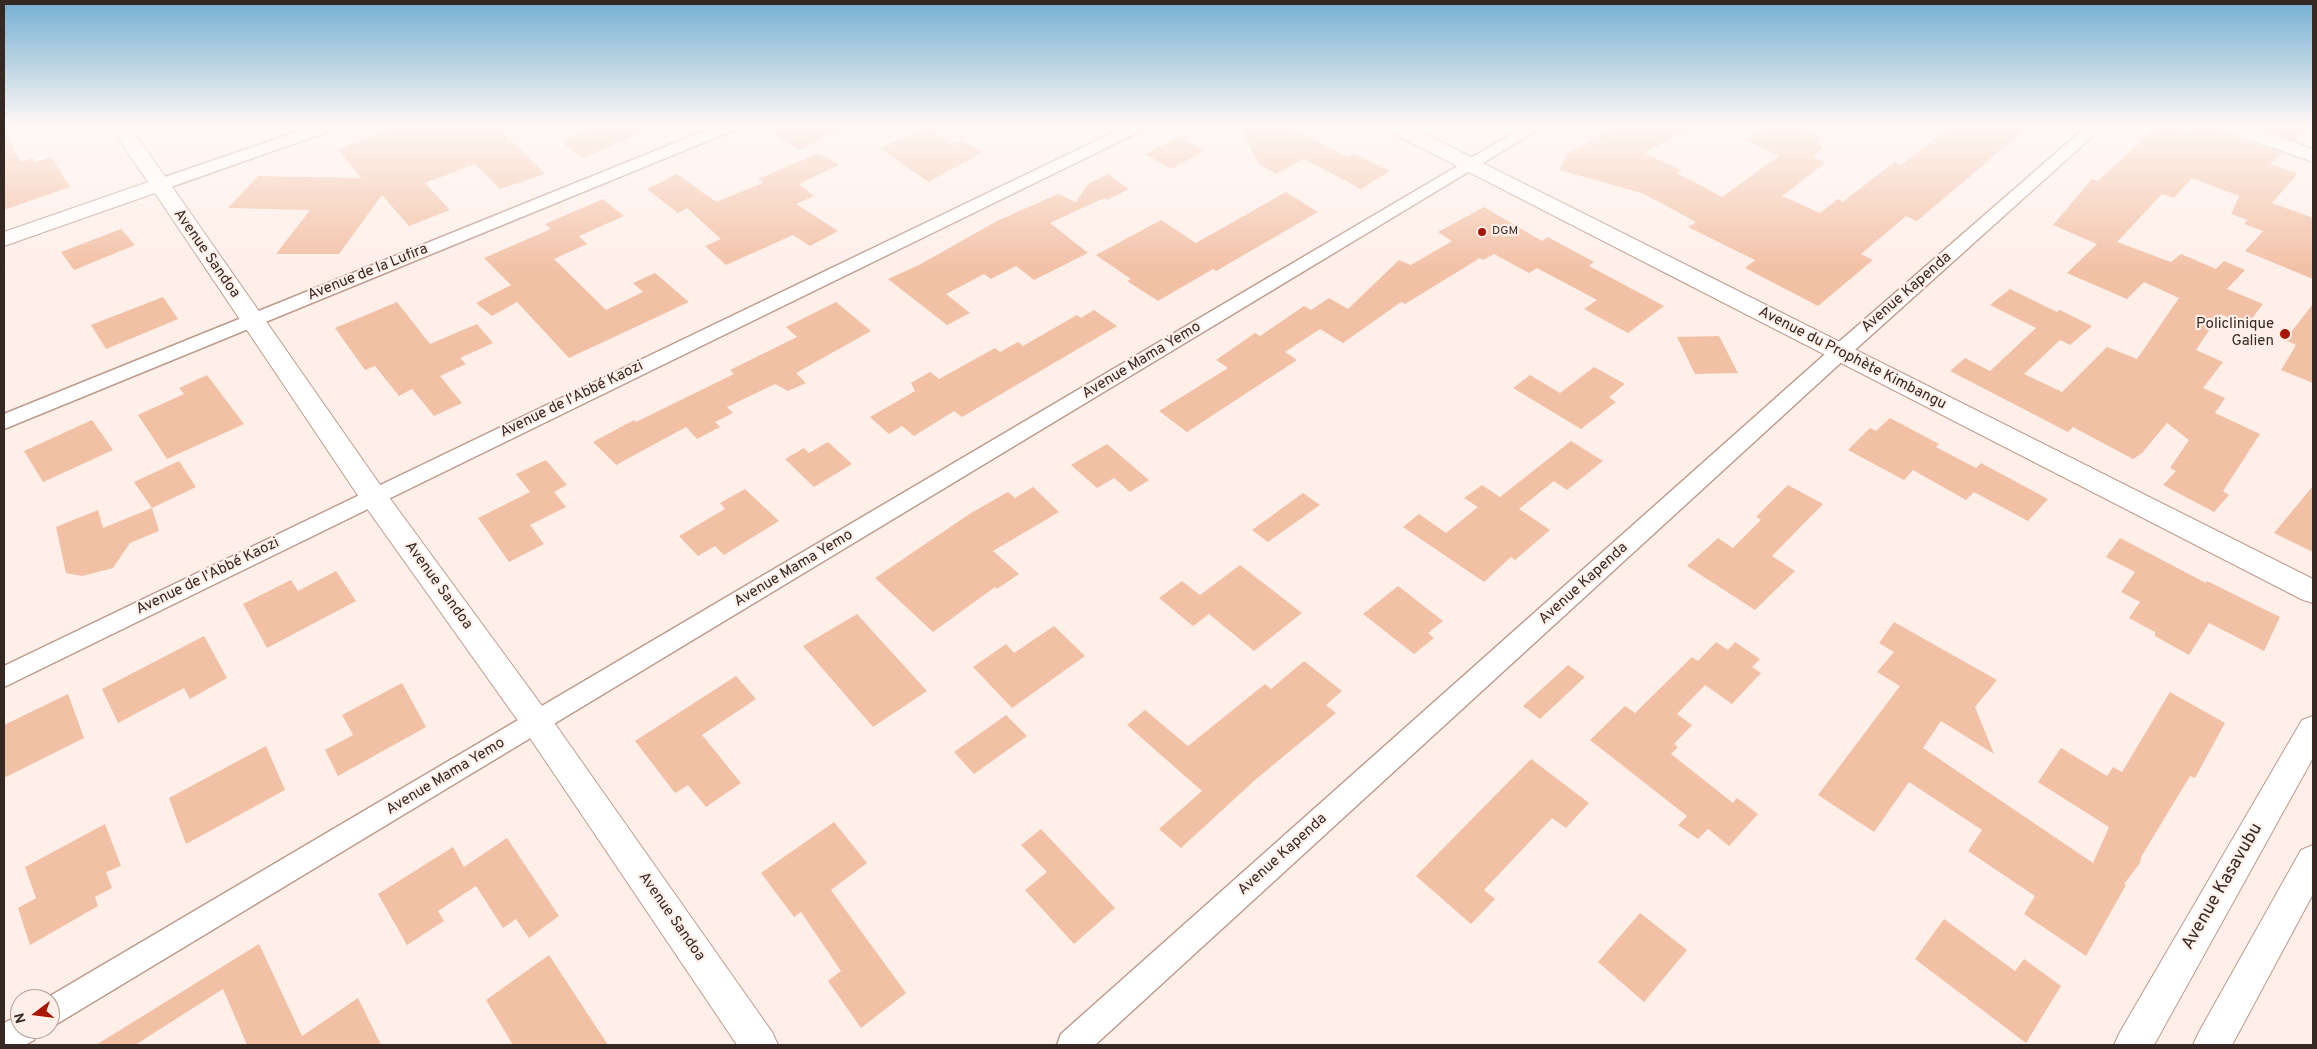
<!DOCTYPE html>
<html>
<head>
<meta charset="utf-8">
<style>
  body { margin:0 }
  #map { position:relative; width:2317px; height:1049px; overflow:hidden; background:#ffefe9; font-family:Overpass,sans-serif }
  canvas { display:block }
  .frame { position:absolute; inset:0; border:5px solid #362822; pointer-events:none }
  .north { position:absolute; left:10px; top:989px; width:50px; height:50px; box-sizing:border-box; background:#ffefe9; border:1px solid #af9f99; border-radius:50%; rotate:255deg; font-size:14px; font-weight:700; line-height:20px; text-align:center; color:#362822 }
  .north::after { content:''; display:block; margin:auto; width:18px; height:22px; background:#a81702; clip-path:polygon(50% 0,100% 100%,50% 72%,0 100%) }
</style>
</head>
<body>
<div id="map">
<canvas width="2317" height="1049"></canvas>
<div class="frame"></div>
<div class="north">N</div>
</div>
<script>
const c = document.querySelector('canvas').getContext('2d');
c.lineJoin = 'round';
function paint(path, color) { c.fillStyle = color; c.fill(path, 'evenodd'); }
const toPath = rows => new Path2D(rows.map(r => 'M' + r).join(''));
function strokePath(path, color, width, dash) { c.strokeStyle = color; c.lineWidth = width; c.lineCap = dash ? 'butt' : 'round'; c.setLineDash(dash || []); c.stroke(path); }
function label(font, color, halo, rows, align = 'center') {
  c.font = font + ' Overpass,sans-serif'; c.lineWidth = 4.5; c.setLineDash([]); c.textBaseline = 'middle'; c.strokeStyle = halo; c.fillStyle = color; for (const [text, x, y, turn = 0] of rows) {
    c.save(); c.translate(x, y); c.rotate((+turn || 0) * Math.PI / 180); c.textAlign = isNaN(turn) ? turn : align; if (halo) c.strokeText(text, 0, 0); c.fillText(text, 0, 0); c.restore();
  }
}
paint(toPath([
  [4,125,20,162,33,158,35,162,51,157,70,187,4,210],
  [400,125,496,125,545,174,500,189,475,164,425,183,450,210,409,226,382,195,339,254,276,254,310,210,228,208,258,176,361,178,338,149],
  [599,125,658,125,584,158,561,142],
  [792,125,851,125,798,150,773,133],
  [1239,125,1287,125,1347,157,1354,153,1390,171,1361,189,1304,159,1276,174,1259,164],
  [1621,125,1696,125,1644,153,1681,170,1677,173,1722,197,1779,156,1746,141,1769,125,1793,125,1824,138,1816,144,1823,148,1812,157,1826,162,1782,196,1820,213,1838,199,1843,202,1894,162,1901,165,1952,125,2031,125,1917,221,1906,216,1861,254,1873,260,1818,306,1745,268,1755,260,1688,227,1696,222,1642,193,1559,170,1568,153],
  [2158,125,2168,125,2191,133,2193,125,2214,125,2218,131,2282,153,2270,164,2297,174,2272,203,2313,218,2313,279,2245,251,2263,231,2244,224,2248,220,2231,214,2239,196,2192,178,2174,198,2162,194,2117,242,2171,262,2181,254,2216,269,2224,261,2245,270,2227,289,2263,304,2247,325,2220,314,2196,350,2223,362,2203,388,2225,398,2215,413,2260,434,2223,491,2229,495,2214,512,2163,485,2176,471,2170,468,2189,440,2167,423,2142,453,2133,459,2073,427,2068,432,1950,371,1965,358,1990,371,2036,328,1990,305,2010,289,2057,312,2060,310,2092,326,2070,345,2060,340,2024,374,2062,392,2107,347,2137,359,2179,298,2144,282,2127,299,2067,273,2097,244,2053,225,2092,179,2098,181],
  [2249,125,2311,125,2295,141],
  [926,127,954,145,962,140,983,152,928,182,880,148],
  [1179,136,1205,151,1171,169,1145,154],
  [819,153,839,165,799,184,814,196,796,204,838,231,810,246,793,235,726,265,705,246,721,239,687,208,678,213,647,189,677,174,716,202,763,183,758,179],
  [1108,174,1129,189,1107,200,1104,198,1050,223,1088,253,1034,280,1016,266,991,279,984,274,946,294,970,313,947,325,888,279,919,265,997,221,1058,194,1076,202,1088,184],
  [1286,192,1318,212,1216,271,1213,269,1158,301,1127,281,1131,279,1096,255,1161,220,1196,243],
  [603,199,624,216,579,236,587,244,554,259,606,310,643,292,633,283,655,273,689,302,569,358,517,302,492,316,476,303,511,285,484,258,551,229,545,224],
  [1484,207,1542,241,1548,237,1594,262,1589,266,1664,306,1628,333,1584,309,1597,300,1537,268,1529,273,1494,254,1483,260,1480,258,1405,304,1401,302,1343,343,1320,329,1285,352,1297,360,1187,432,1159,411,1228,368,1216,360,1255,333,1260,336,1304,306,1311,310,1329,298,1348,309,1399,260,1411,265,1452,241,1438,232],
  [121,229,135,245,74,270,61,252],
  [163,297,178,319,106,349,91,325],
  [397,302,430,344,477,324,493,343,460,358,466,364,440,376,462,403,434,416,412,389,399,396,375,366,365,370,335,328],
  [836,302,871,331,796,373,806,383,788,391,775,384,727,407,733,413,715,422,720,427,697,439,686,427,616,465,593,442,634,420,636,422,734,374,730,370,797,337,786,327],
  [2313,304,2313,383,2281,370,2296,345,2285,340],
  [1094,310,1117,326,962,417,954,411,914,436,902,426,889,434,870,417,915,391,911,383,930,372,939,379,995,348,1000,352,1018,342,1023,346,1077,315,1081,318],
  [1719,336,1738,373,1695,374,1677,337],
  [1594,367,1625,384,1609,397,1616,402,1581,429,1513,388,1530,375,1560,393],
  [207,375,244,424,167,459,138,415,184,394,179,388],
  [1890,418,1939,444,1936,447,1976,468,1981,463,2048,499,2028,521,1974,492,1966,500,1913,470,1904,480,1848,450,1870,428,1876,431],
  [92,420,113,450,43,482,24,451],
  [1571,441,1603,461,1567,490,1554,481,1519,509,1550,530,1515,560,1511,557,1484,582,1403,527,1419,514,1446,533,1478,507,1464,498,1482,485,1500,497],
  [828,442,852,464,814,487,785,459,804,448,809,453],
  [1107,444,1149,480,1130,492,1114,478,1097,488,1071,465],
  [546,460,567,485,554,492,566,507,530,525,544,544,509,562,478,518,530,492,516,474],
  [179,461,196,487,152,508,134,482],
  [1788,485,1823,504,1772,556,1795,571,1755,610,1687,566,1718,538,1733,548,1761,520,1756,517],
  [2313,486,2313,552,2274,533],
  [1033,487,1059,512,993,551,1019,574,997,589,995,587,933,632,875,578,971,513,1008,492,1015,498],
  [745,489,779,521,724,555,715,546,698,556,679,536,725,509,720,503],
  [1303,493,1320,505,1268,542,1252,530],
  [152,508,159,531,130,543,113,568,82,576,66,573,56,527,98,510,103,528],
  [2120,538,2206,583,2207,581,2280,617,2264,651,2209,623,2189,655,2155,636,2155,632,2129,618,2140,602,2121,592,2135,572,2106,557],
  [1240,565,1302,613,1254,651,1209,614,1193,626,1159,598,1182,581,1200,595],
  [336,571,356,601,267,648,243,604,291,580,298,591],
  [1398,586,1443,621,1428,633,1434,638,1414,654,1363,614],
  [857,614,927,691,873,727,803,646],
  [1894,622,1997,680,1975,707,1994,754,1941,721,1923,748,2093,863,2109,827,2038,782,2061,748,2107,776,2113,767,2122,772,2170,692,2225,723,2195,778,2190,776,2141,857,2140,863,2124,884,2126,885,2086,956,2024,914,2035,896,1968,851,1982,830,1909,782,1874,832,1818,795,1900,686,1877,672,1894,652,1879,643],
  [1054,626,1085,656,1012,708,973,667,1006,644,1014,653],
  [204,636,227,678,190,699,184,688,118,723,102,689],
  [1716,642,1728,650,1735,642,1760,659,1752,667,1761,673,1732,704,1705,685,1677,714,1692,725,1674,744,1678,747,1671,754,1733,803,1737,798,1758,814,1729,846,1708,829,1698,839,1678,825,1687,816,1590,740,1625,706,1635,713,1692,657,1698,661],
  [1304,661,1342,691,1326,705,1336,713,1255,780,1181,848,1159,829,1202,791,1127,725,1145,710,1188,746,1265,684,1271,689],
  [1568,665,1585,677,1540,719,1523,706],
  [736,676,756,699,702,735,741,783,706,807,688,785,675,793,635,741],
  [402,683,426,727,338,776,325,750,353,735,342,715],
  [68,694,84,738,4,778,4,725],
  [1006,715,1027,736,974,774,954,752],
  [266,746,285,790,186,844,169,798],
  [1531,759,1589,803,1566,828,1552,818,1484,890,1495,899,1471,924,1416,876],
  [834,822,867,863,831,890,906,993,861,1028,828,981,841,971,801,912,794,917,761,873],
  [105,824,121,866,106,872,112,888,95,897,98,906,30,945,18,908,36,898,25,867],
  [1041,829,1115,908,1074,944,1025,890,1047,872,1021,845],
  [507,838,559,916,529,938,516,919,503,928,476,886,438,911,444,921,407,945,378,894,453,847,464,867],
  [1640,913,1687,950,1644,1002,1598,962],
  [1944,919,2015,971,2024,959,2061,986,2026,1043,1915,959],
  [259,944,302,1036,358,998,381,1045,247,1045,223,989,135,1045,96,1045],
  [549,955,608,1045,513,1045,486,1000]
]), '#f2c0a5');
const street = toPath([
  [317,125,340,125,338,128,165,189,153,189,150,185,153,181,317,125],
  [719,125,741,125,739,128,4,429,4,414,719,125],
  [1129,125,1149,125,1147,128,4,687,4,666,1129,125],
  [1527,125,1546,125,50,1028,50,999,45,999,1527,125],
  [2088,125,2105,125,1847,357,1095,1045,1057,1045,1061,1034,1833,347,2088,125],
  [20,1015,20,1029,38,1029,34,1040,25,1045,4,1045,4,1023,20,1015]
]);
const secondary = toPath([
  [109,125,129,125,383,489,548,714,772,1032,778,1045,737,1045,526,732,363,503,155,193,4,246,4,232,148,182,109,125],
  [1382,125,1407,125,2313,579,2313,603,2303,600,1385,129,1382,125],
  [2216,125,2244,125,2313,149,2313,162,2219,129,2216,125],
  [2313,716,2313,758,2154,1045,2114,1045,2120,1032,2302,720,2313,716],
  [2313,845,2313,894,2232,1045,2193,1045,2199,1032,2301,850,2313,845]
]);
strokePath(street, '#be9a8c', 3);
strokePath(secondary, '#be9a8c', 2);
paint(street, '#fff');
paint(secondary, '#fff');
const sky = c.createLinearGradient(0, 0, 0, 272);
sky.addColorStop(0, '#73afd1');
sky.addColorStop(0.46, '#fff8f5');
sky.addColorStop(1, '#fff8f500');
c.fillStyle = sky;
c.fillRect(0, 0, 2317, 272);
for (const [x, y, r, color] of [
  [1482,232,5,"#a81702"],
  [2285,334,6,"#a81702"]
]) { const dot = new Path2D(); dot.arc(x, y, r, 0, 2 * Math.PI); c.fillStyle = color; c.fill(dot); strokePath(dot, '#ffefe9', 2); }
label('12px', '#362822', '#ffefe9', [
  ["DGM",1492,232]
], 'left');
label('15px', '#362822', '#ffefe9', [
  ["Avenue Sandoa",206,254,55],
  ["Avenue de la Lufira",368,273,-22],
  ["Avenue Kapenda",1907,293,-41],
  ["Avenue du Prophète Kimbangu",1852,359,27],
  ["Avenue Mama Yemo",1142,361,-31],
  ["Avenue de l'Abbé Kaozi",572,400,-26],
  ["Avenue Mama Yemo",794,569,-31],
  ["Avenue de l'Abbé Kaozi",208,577,-26],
  ["Avenue Kapenda",1584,584,-42],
  ["Avenue Sandoa",438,586,54],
  ["Avenue Mama Yemo",446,777,-31],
  ["Avenue Kapenda",1283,855,-42],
  ["Avenue Sandoa",671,917,55]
]);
label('15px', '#362822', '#ffefe9', [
  ["Policlinique",2274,325],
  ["Galien",2274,342]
], 'right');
label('18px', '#362822', '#ffefe9', [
  ["Avenue Kasavubu",2223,887,-60]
]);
</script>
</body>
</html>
